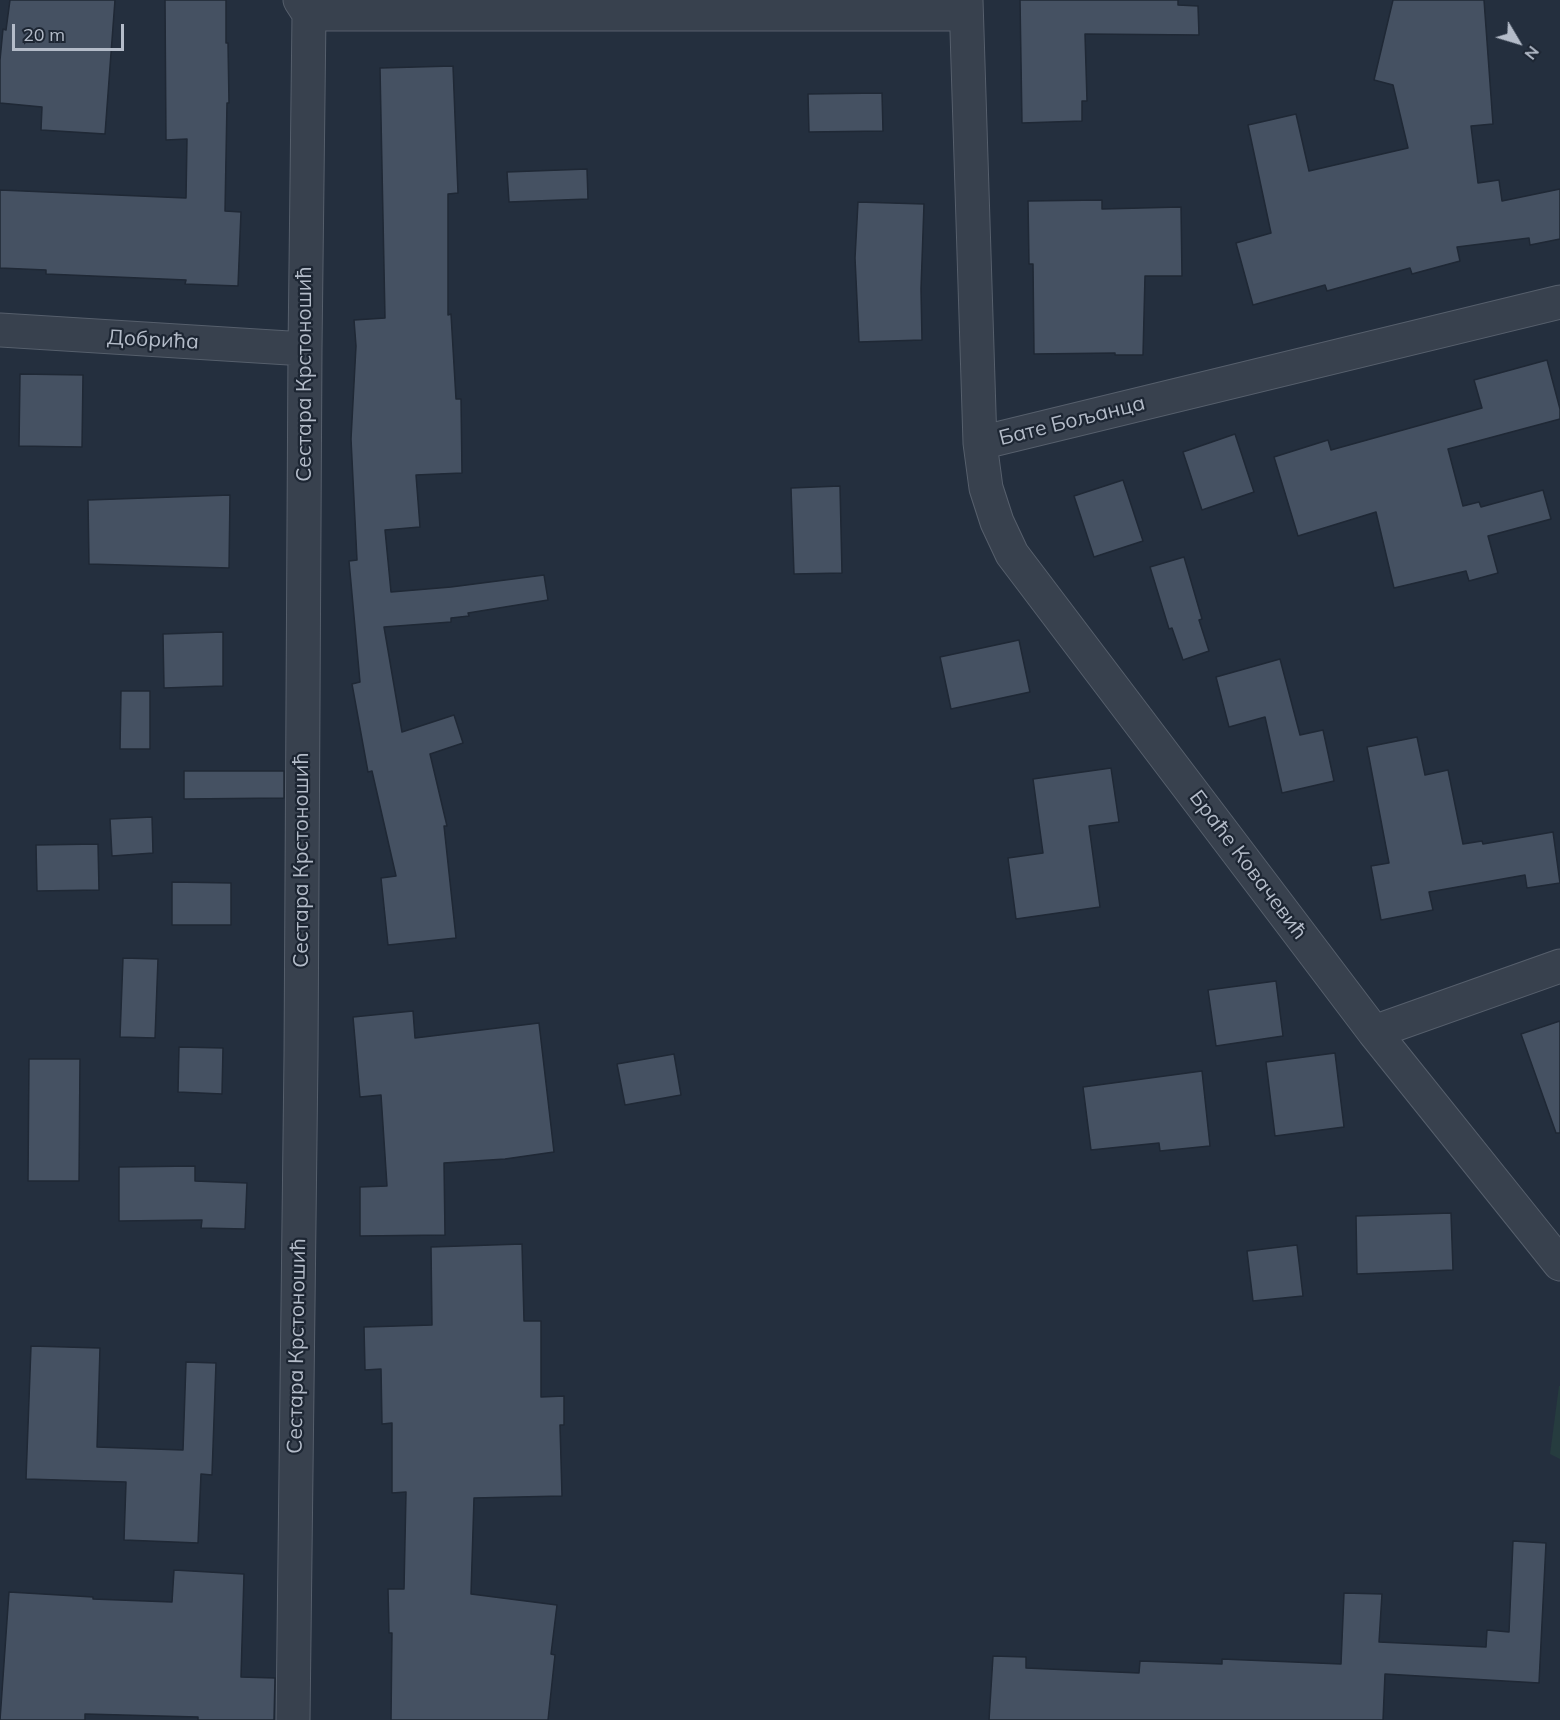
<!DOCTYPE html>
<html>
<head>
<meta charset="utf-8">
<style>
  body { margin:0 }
  #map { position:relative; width:1560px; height:1720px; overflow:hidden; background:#242f3e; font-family:Mulish,sans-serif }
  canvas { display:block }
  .north { position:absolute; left:1488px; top:12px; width:60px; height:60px; -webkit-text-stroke:4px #1d2633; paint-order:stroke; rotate:128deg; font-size:16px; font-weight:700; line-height:24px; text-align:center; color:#b4bcc9 }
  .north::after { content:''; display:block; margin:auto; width:21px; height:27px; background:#b4bcc9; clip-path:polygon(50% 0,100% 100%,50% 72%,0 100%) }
  .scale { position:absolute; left:12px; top:24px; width:112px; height:27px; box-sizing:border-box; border:3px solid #b4bcc9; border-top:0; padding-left:8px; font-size:18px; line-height:21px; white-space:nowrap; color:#b4bcc9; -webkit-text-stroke:4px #1d2633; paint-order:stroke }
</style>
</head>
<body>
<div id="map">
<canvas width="1560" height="1720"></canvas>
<div class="north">N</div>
<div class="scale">20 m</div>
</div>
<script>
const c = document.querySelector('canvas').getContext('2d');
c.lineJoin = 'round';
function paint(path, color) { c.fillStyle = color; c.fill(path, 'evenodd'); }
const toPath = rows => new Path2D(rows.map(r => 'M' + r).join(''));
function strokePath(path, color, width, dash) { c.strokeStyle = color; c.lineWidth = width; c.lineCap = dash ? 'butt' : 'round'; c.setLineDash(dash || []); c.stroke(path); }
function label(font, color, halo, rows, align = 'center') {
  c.font = font + ' Mulish,sans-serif'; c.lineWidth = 4.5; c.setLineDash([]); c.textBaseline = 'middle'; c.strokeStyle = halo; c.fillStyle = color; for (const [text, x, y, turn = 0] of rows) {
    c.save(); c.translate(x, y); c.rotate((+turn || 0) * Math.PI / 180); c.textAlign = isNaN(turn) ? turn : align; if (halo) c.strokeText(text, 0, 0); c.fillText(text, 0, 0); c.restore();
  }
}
paint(toPath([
  [1559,1386,1560,1386,1560,1459,1550,1454]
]), '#263c3f');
const building = toPath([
  [10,0,115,0,105,134,41,130,42,107,0,103,0,60,3,29,6,30,10,0],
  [165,0,226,0,226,43,228,43,229,103,227,103,225,211,241,212,238,286,185,284,186,280,46,274,46,270,0,268,0,190,186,198,187,139,166,140,165,0],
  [1020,0,1178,0,1178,5,1198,6,1199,35,1085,34,1087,101,1082,101,1082,121,1022,123,1020,0],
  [1393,0,1484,0,1493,124,1471,126,1478,183,1499,180,1502,201,1560,189,1560,239,1530,245,1529,238,1457,247,1460,261,1412,274,1410,268,1327,291,1325,285,1253,305,1236,243,1271,233,1248,125,1296,114,1309,171,1408,148,1393,85,1374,80,1393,0],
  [453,66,458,193,448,194,448,315,451,314,456,399,461,399,462,473,416,475,420,527,385,530,391,592,451,587,544,575,548,600,468,613,469,616,451,618,451,622,384,627,402,732,454,715,463,743,430,754,447,826,444,826,456,938,388,945,381,878,396,876,372,771,368,772,352,684,360,682,349,561,357,560,351,439,356,346,354,320,385,318,380,68,453,66],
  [882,93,883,131,809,132,808,94,882,93],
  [587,169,588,199,509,202,507,172,587,169],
  [1102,200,1102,209,1181,207,1182,276,1145,276,1143,355,1115,355,1115,353,1034,354,1033,264,1029,264,1028,201,1102,200],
  [858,202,924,204,921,289,922,340,859,342,855,258,858,202],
  [1547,360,1560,409,1560,419,1448,449,1463,506,1479,502,1481,507,1543,490,1551,519,1488,536,1498,573,1469,581,1466,571,1394,588,1376,512,1298,536,1274,457,1328,440,1331,450,1482,408,1474,380,1547,360],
  [20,374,83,375,82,447,19,446,20,374],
  [1235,434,1254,492,1202,510,1183,452,1235,434],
  [1123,480,1143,541,1094,557,1074,496,1123,480],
  [840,486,842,573,794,574,791,488,840,486],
  [230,495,229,568,89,564,88,500,230,495],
  [1184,557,1202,619,1199,620,1209,651,1183,660,1172,628,1169,629,1150,567,1184,557],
  [223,632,223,686,164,688,163,634,223,632],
  [1019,640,1030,692,951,709,940,657,1019,640],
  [1280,659,1300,735,1323,730,1334,781,1282,793,1265,717,1229,727,1216,677,1280,659],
  [121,691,150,691,150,749,120,749,121,691],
  [1417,737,1425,775,1448,770,1463,844,1482,841,1483,844,1553,832,1560,883,1527,888,1525,875,1429,892,1433,910,1381,920,1371,866,1389,863,1367,747,1417,737],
  [1111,768,1119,822,1089,826,1100,907,1016,919,1008,858,1043,853,1033,779,1111,768],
  [184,771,284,771,284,798,184,799,184,771],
  [152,817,153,853,112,856,110,819,152,817],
  [98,844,99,890,37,891,36,845,98,844],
  [172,882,231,883,231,925,172,925,172,882],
  [123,958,158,959,155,1038,120,1037,123,958],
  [1276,981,1283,1036,1216,1046,1208,990,1276,981],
  [413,1011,415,1038,539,1023,554,1152,505,1159,444,1163,445,1235,360,1236,360,1187,387,1186,381,1095,360,1097,353,1017,413,1011],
  [1560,1021,1560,1133,1556,1133,1521,1034,1560,1021],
  [179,1047,223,1048,222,1094,178,1092,179,1047],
  [1335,1053,1344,1127,1275,1136,1266,1062,1335,1053],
  [674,1054,681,1095,625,1105,617,1064,674,1054],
  [29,1059,80,1059,79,1181,28,1181,29,1059],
  [1202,1071,1210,1146,1160,1151,1159,1143,1091,1150,1083,1087,1202,1071],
  [195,1166,195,1181,247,1183,245,1229,201,1228,202,1220,119,1221,119,1167,195,1166],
  [1451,1213,1453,1270,1357,1274,1356,1216,1451,1213],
  [522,1244,524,1321,541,1321,541,1397,564,1396,564,1425,560,1425,562,1496,474,1498,471,1594,557,1605,551,1654,555,1655,548,1720,391,1720,392,1633,389,1633,388,1589,404,1589,406,1492,392,1493,392,1423,382,1424,381,1369,365,1370,364,1327,432,1325,431,1247,522,1244],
  [1297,1245,1303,1296,1253,1301,1247,1251,1297,1245],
  [31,1346,100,1348,97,1447,183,1450,186,1362,216,1363,212,1475,201,1474,198,1543,124,1540,126,1482,26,1479,31,1346],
  [1513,1541,1546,1543,1539,1683,1385,1674,1383,1720,989,1720,993,1656,1026,1657,1026,1668,1139,1673,1140,1661,1222,1664,1222,1659,1341,1664,1344,1593,1382,1594,1379,1642,1486,1647,1487,1630,1509,1632,1513,1541],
  [174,1570,244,1574,241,1677,275,1678,274,1720,198,1720,198,1717,85,1714,85,1720,0,1720,9,1592,93,1597,93,1599,172,1602,174,1570]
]);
paint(building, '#455162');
strokePath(building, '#1f2835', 1.5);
const minor = toPath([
  [300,0,309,14,966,14],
  [966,0,980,443,986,488,997,522,1012,554,1374,1032,1560,1264],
  [0,330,305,349],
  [980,443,1560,302],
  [1374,1032,1560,966],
  [293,1720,301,1056,305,349,309,14,315,0]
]);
strokePath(minor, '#565f6c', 35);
strokePath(minor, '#38414e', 33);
label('21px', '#b4bcc9', '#1d2633', [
  ["Добрића",153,340,3],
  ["Сестара Крстоношић",305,374,-90],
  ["Бате Бољанца",1072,421,-14],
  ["Сестара Крстоношић",302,860,-90],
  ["Браће Ковачевић",1248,865,53],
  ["Сестара Крстоношић",297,1346,-89]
]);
</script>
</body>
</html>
